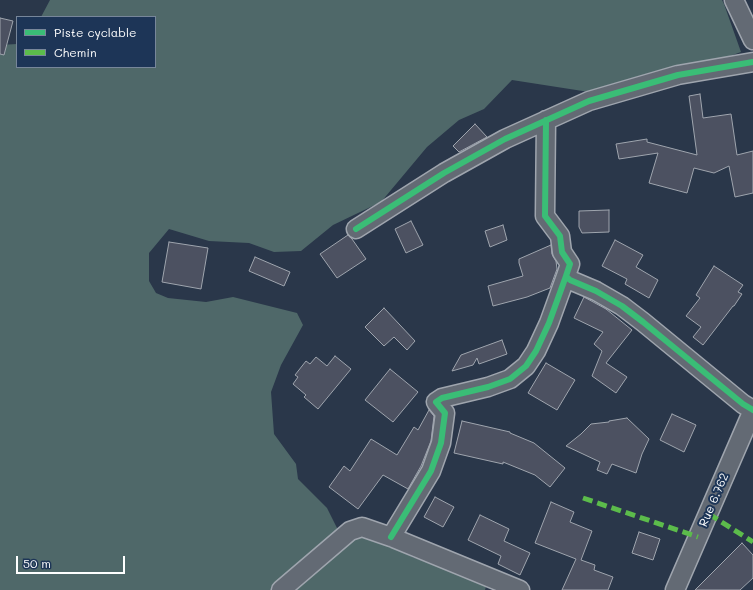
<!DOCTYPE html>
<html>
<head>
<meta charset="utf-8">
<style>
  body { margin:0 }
  #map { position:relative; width:753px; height:590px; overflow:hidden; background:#2a374a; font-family:Mali,sans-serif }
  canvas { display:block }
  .legend { position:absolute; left:16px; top:16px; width:140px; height:52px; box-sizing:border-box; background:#1d3557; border:1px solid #77869a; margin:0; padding:5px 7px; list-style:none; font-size:12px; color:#fff }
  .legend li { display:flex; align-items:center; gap:8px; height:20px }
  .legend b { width:20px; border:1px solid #77869a }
  .scale { position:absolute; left:16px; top:556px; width:109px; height:18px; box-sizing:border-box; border:2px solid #fff; border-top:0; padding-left:5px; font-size:12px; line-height:14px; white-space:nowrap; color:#fff; -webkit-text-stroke:3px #1d3557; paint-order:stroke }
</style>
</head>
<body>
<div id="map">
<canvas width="753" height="590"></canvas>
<ul class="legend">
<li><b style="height:5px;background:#3abd76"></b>Piste cyclable</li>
<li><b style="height:5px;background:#5cbc4b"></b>Chemin</li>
</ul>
<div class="scale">50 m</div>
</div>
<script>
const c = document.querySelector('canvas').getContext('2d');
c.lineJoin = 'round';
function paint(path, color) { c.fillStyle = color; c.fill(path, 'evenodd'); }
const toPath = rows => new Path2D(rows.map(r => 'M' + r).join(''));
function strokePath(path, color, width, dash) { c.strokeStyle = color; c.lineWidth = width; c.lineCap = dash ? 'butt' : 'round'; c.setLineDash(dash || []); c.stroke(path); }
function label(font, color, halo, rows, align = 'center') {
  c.font = font + ' Mali,sans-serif'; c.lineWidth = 4; c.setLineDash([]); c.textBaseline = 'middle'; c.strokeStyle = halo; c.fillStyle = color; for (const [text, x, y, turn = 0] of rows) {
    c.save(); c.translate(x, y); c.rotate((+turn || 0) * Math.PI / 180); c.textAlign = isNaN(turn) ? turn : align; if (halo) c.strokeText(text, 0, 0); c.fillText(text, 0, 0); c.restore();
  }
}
paint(toPath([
  [50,0,722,0,724,4,741,52,702,66,589,92,512,80,484,109,459,120,427,147,381,202,333,225,301,251,274,252,249,243,209,241,169,229,149,253,149,281,156,293,168,298,206,302,233,297,297,313,303,325,281,365,271,392,274,434,296,464,298,479,327,508,339,532,390,544,412,557,487,583,485,590,0,590,0,45,17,44,17,67,155,67,155,17,41,17]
]), '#4f6869');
const building = toPath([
  [0,18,13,21,4,55,0,54,0,18],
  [700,94,703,118,731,114,737,155,753,151,753,193,735,197,729,166,714,173,694,168,687,193,649,183,658,153,619,159,616,144,647,139,647,142,697,155,689,96,700,94],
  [475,124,487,137,459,152,453,146,475,124],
  [609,210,609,232,582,233,579,227,579,211,609,210],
  [411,221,423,245,406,253,395,229,411,221],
  [503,225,507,240,490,247,485,231,503,225],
  [348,235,352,239,366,259,337,278,320,254,348,235],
  [615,240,643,255,636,267,658,280,649,298,625,284,627,279,602,266,615,240],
  [169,242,208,248,201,289,162,282,169,242],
  [551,245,552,254,556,261,557,269,550,288,527,297,493,306,488,286,523,276,519,263,519,259,551,245],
  [255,257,290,272,284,286,249,271,255,257],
  [714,266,743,285,738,292,742,294,734,306,733,306,703,345,693,337,701,327,686,316,700,298,696,295,714,266],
  [584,297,606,309,632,330,606,363,627,377,616,393,592,376,602,351,594,344,603,332,574,318,584,297],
  [384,308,415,341,407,350,394,337,384,346,365,327,384,308],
  [502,340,507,354,479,364,477,358,473,365,452,371,461,355,502,340],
  [335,356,351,369,318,409,304,397,306,395,293,384,298,377,295,375,306,361,310,364,316,357,327,366,335,356],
  [546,363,575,380,557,410,528,393,546,363],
  [390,369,418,392,393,422,365,400,390,369],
  [429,410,434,416,431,441,421,466,408,489,383,475,358,509,329,487,344,466,350,471,371,439,397,455,414,427,418,430,429,410],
  [672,414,696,425,684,452,660,440,672,414],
  [627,418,649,439,642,454,636,473,612,464,607,474,597,470,600,462,566,446,581,434,591,424,609,422,609,421,627,418],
  [462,421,510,432,510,433,534,443,565,468,550,487,535,475,503,462,503,464,454,453,462,421],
  [435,497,454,507,443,527,424,517,435,497],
  [551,502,574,512,570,522,592,531,581,560,595,565,594,570,613,577,608,590,562,590,576,559,535,543,551,502],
  [480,515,509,529,504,541,530,553,520,575,498,564,501,556,468,540,480,515],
  [639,532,660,539,653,560,632,553,639,532],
  [742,543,753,555,753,578,740,590,695,590,742,543]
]);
paint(building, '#4c5161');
strokePath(building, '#9fa5ae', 1);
const minor = toPath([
  [734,0,753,40],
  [546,120,545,216,560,236,562,252,570,264,566,276,570,280,596,291,622,306,643,322,743,404,753,410],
  [356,229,444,173,505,139,589,101,678,75,753,62],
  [391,537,431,471,441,443,445,413,436,402,442,398,488,387,510,379,526,366,536,351,549,323,566,276],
  [281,590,350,531,362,527,391,537,520,590],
  [675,590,753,410]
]);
strokePath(minor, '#9fa5ae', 21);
strokePath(minor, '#636a74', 18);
strokePath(toPath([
  [583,498,698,537],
  [709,514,753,542]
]), '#5cbc4b', 5, [10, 5]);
strokePath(toPath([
  [546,120,545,216,560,236,562,252,570,264,566,276,570,280,596,291,622,306,643,322,743,404,753,410],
  [356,229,444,173,505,139,589,101,678,75,753,62],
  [391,537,431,471,441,443,445,413,436,402,442,398,488,387,510,379,526,366,536,351,549,323,566,276]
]), '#3abd76', 6);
label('12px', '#fff', '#1d3557', [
  ["Rue 6.762",714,500,-67]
]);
</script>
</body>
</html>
